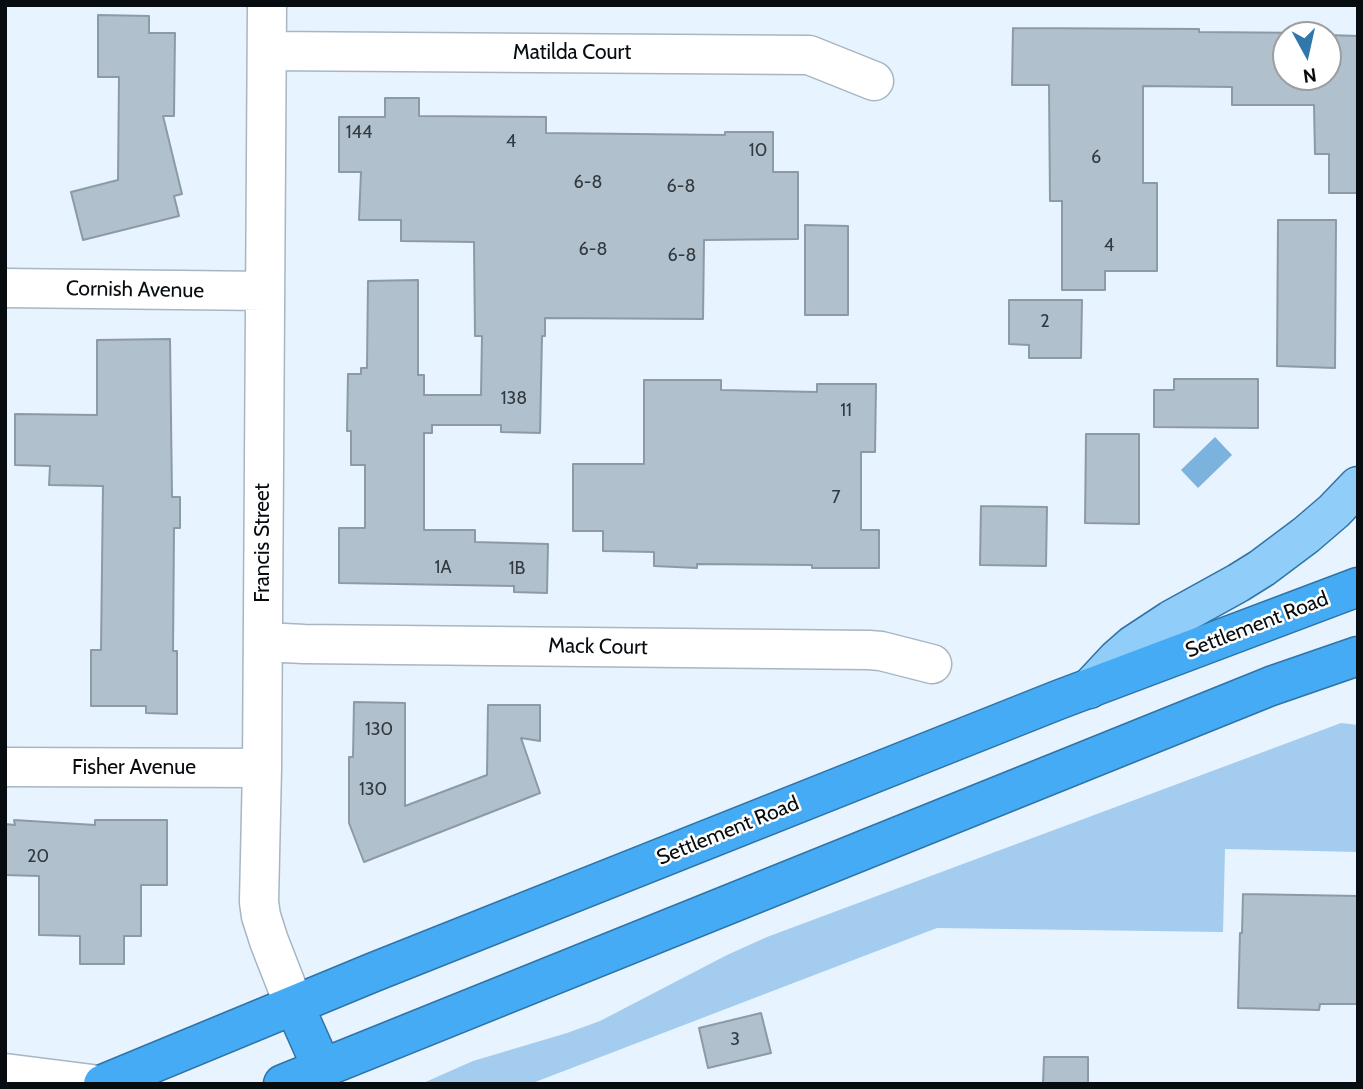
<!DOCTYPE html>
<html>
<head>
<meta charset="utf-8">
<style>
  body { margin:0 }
  #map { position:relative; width:1363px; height:1089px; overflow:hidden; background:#e7f3fe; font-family:Cabin,sans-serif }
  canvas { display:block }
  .frame { position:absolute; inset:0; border:7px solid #070c10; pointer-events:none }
  .north { position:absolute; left:1272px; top:21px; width:70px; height:70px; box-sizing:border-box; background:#fff; border:2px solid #9c9e9f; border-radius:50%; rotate:172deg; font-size:19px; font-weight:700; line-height:28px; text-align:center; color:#070c10 }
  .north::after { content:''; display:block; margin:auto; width:24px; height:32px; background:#3078ac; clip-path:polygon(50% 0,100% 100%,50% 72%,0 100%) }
</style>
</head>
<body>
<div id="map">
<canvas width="1363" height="1089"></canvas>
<div class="frame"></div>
<div class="north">N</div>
</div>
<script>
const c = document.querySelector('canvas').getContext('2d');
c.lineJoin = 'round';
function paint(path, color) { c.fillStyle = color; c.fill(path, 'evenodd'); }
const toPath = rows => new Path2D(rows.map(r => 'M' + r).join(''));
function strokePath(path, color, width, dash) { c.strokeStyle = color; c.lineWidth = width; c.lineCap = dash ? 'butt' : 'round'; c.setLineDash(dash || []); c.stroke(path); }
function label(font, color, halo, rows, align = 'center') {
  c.font = font + ' Cabin,sans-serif'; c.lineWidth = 5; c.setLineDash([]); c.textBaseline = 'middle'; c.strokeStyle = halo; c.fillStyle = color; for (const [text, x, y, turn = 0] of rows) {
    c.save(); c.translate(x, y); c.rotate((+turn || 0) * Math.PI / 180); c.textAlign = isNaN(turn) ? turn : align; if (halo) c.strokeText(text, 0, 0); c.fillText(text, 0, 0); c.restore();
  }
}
paint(toPath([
  [1341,723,1358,725,1358,852,1225,849,1223,932,937,928,530,1084,421,1084,473,1061,567,1033,600,1021,727,955,767,937]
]), '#a4ccee');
paint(toPath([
  [1215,437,1232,455,1198,488,1181,470]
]), '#7cb2de');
const building = toPath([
  [98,15,149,16,149,33,175,33,174,116,163,116,182,194,174,196,179,216,83,240,71,192,118,180,119,77,98,77,98,15],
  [1013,28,1199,29,1199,32,1314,33,1314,35,1286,35,1286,77,1328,77,1328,35,1358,36,1358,193,1329,193,1329,154,1315,154,1314,105,1232,105,1232,87,1143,86,1143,183,1157,183,1157,271,1105,271,1105,290,1062,290,1062,201,1050,201,1049,85,1012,85,1013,28],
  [385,98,419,98,419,116,546,117,546,133,725,135,725,132,773,132,773,172,798,172,798,239,704,240,703,319,545,318,545,336,542,336,540,433,501,432,501,425,432,425,432,433,424,433,424,530,475,530,475,542,548,544,547,593,514,592,514,586,339,583,339,528,365,528,365,465,351,465,351,431,347,431,348,374,361,374,361,368,367,368,368,281,418,280,418,375,424,375,424,395,481,395,482,336,475,336,474,242,401,241,401,220,359,220,361,172,339,172,339,117,385,117,385,98],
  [1278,220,1336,220,1335,368,1277,366,1278,220],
  [805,225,848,226,848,315,805,315,805,225],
  [1009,300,1082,300,1081,358,1029,358,1029,345,1009,344,1009,300],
  [170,339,172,497,180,497,180,528,174,528,173,651,177,651,177,714,146,713,146,706,91,706,91,650,101,650,103,486,49,485,50,466,15,465,15,414,97,415,97,340,170,339],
  [1174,379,1258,379,1258,428,1154,427,1154,390,1174,390,1174,379],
  [644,380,721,380,721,390,817,392,817,384,876,384,875,452,861,452,861,530,879,530,879,568,812,568,812,565,697,564,697,568,654,566,654,552,603,551,603,531,573,531,573,464,644,464,644,380],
  [1086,434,1139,434,1139,524,1085,523,1086,434],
  [981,506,1047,507,1046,566,980,565,981,506],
  [354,702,405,703,405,806,487,775,488,705,540,705,540,741,521,738,540,793,364,862,349,823,349,757,353,757,354,702],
  [14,820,95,825,95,820,167,820,167,885,141,885,141,936,124,936,124,964,80,964,80,936,39,935,39,876,5,875,5,824,15,825,14,820],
  [1243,894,1358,896,1358,1004,1320,1004,1319,1010,1238,1008,1240,933,1242,933,1243,894],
  [761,1013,771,1053,708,1068,699,1028,761,1013],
  [1044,1057,1088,1057,1088,1084,1043,1084,1044,1057]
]);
paint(building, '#b1c0cd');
strokePath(building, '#8c9aa7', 2);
const street = toPath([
  [267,5,262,768,259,902,261,916,269,941,294,1005],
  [267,51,809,55,874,81],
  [5,288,265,291],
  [263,642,304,644,869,650,881,651,932,664],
  [5,767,262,768],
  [5,1073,92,1084]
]);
const primary = toPath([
  [1089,689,1117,659,1133,645,1171,620,1238,583,1262,568,1306,535,1334,511,1358,486]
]);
const highway = toPath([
  [294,1005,322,1068],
  [103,1084,374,972,1058,700,1358,587],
  [283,1084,1271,686,1358,656]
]);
strokePath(street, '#a7b6c2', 41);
strokePath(primary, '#3073a5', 41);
strokePath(highway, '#3073a5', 41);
strokePath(street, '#fff', 38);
strokePath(primary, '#90cdf9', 38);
strokePath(highway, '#46abf5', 38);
label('18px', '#32393f', null, [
  ["144",359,133],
  ["4",511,142],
  ["10",758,151],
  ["6",1096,158],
  ["6-8",588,183],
  ["6-8",681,187],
  ["4",1109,246],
  ["6-8",593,250],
  ["6-8",682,256],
  ["2",1045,322],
  ["138",514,399],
  ["11",846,411],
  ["7",836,498],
  ["1A",443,568],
  ["1B",517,569],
  ["130",379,730],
  ["130",373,790],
  ["20",38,857],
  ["3",735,1040]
]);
label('21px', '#070c10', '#fff', [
  ["Matilda Court",572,53],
  ["Cornish Avenue",135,290,1],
  ["Francis Street",263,543,-90],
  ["Settlement Road",1257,625,-21],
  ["Mack Court",598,647,1],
  ["Fisher Avenue",134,768],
  ["Settlement Road",728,831,-22]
]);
</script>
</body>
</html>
